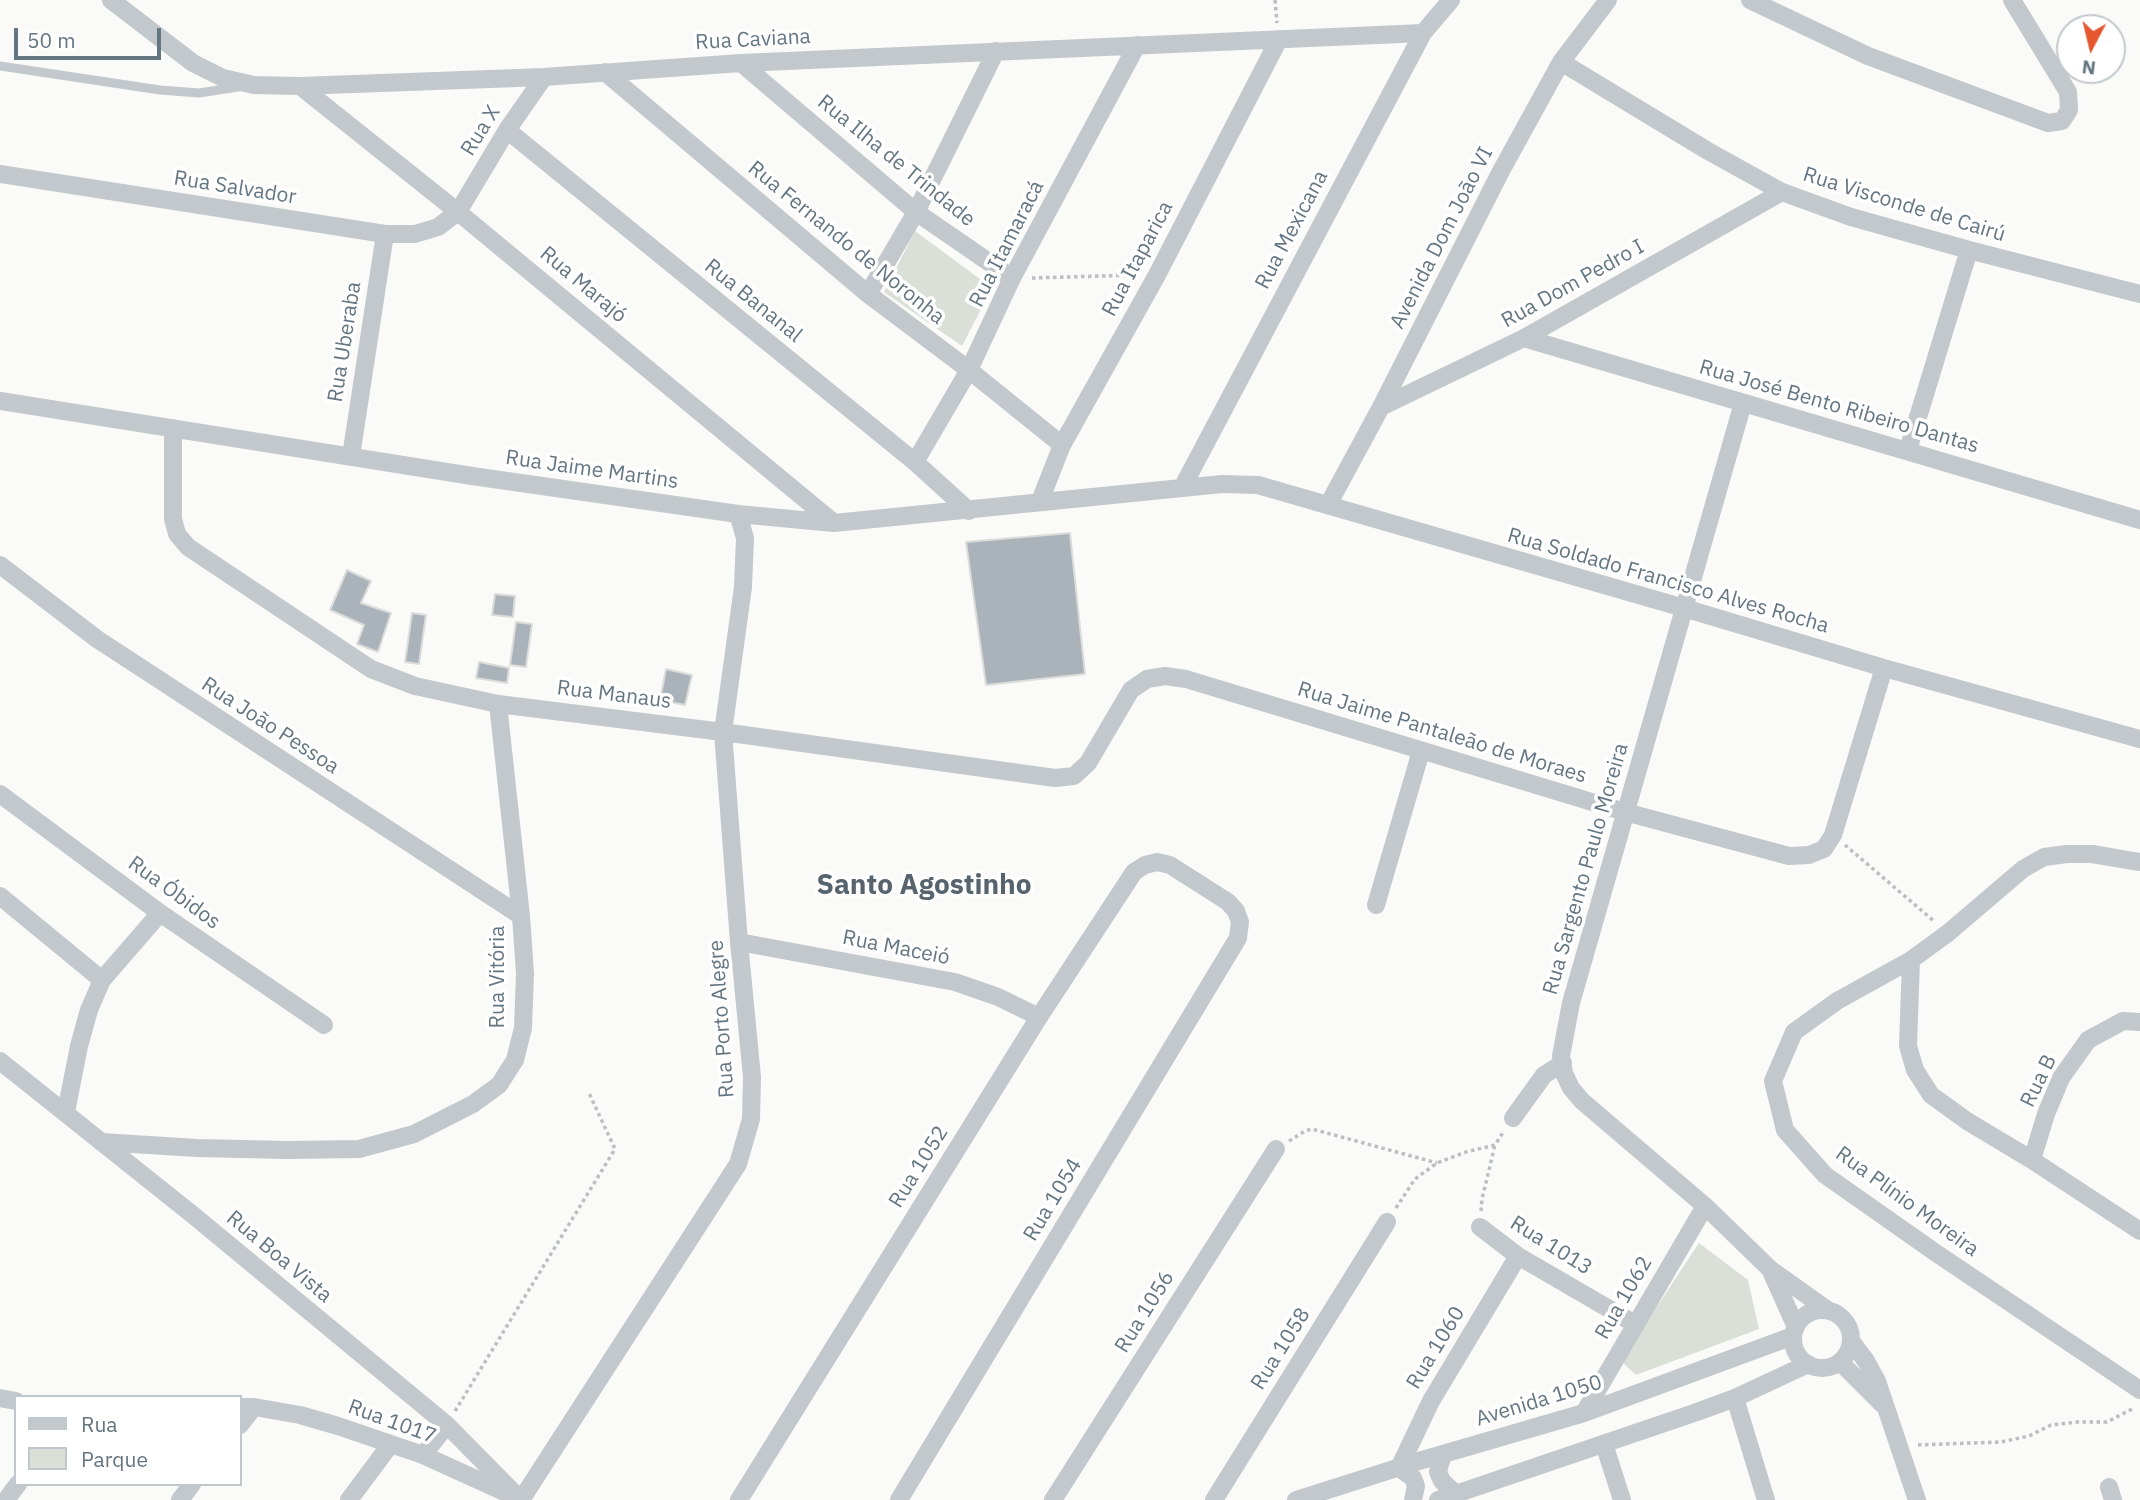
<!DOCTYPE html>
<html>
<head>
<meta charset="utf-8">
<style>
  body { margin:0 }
  #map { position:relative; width:2140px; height:1500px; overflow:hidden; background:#fafaf8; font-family:"IBM Plex Sans",sans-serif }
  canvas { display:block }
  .legend { position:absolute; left:14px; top:1395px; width:228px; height:91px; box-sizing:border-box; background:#fff; border:2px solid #c1c8cd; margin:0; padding:9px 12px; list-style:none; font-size:21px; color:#657683 }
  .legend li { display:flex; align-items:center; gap:14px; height:35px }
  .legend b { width:35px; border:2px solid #c1c8cd }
  .north { position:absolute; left:2056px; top:14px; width:70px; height:70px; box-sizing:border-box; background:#fff; border:2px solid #c1c8cd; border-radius:50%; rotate:187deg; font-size:19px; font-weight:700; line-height:28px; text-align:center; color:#657683 }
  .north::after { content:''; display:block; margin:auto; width:24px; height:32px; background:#e4572e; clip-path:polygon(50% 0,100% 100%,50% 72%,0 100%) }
  .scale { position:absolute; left:14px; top:28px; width:147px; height:32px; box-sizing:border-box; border:4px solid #657683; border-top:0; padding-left:9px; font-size:21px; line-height:24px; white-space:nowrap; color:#657683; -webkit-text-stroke:5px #fff; paint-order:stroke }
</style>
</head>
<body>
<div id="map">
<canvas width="2140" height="1500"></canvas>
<ul class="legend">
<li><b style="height:9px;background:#c3c8cc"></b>Rua</li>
<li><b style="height:19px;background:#dadfd7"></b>Parque</li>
</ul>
<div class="north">N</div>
<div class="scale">50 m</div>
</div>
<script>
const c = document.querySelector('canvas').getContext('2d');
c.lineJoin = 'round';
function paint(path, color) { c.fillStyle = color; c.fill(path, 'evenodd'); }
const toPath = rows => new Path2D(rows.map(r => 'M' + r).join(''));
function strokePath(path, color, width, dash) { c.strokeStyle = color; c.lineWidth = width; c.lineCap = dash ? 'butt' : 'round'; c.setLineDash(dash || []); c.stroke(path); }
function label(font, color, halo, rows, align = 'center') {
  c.font = font + ' "IBM Plex Sans",sans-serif'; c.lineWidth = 7; c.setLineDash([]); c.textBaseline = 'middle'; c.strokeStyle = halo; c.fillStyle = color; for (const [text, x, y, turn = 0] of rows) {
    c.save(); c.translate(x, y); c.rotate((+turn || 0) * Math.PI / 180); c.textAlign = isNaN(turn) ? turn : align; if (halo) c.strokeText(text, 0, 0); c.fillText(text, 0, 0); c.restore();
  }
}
paint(toPath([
  [915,231,992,288,962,346,884,292],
  [1699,1243,1748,1280,1759,1329,1636,1375,1621,1361]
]), '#dadfd7');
const building = toPath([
  [1070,533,1085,674,986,685,966,542,1070,533],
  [347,570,371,581,361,603,391,613,378,652,357,644,364,625,330,610,347,570],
  [495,594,515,596,513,617,492,615,495,594],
  [412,613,426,615,419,664,405,662,412,613],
  [516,622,532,624,526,667,510,665,516,622],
  [479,662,509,668,507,683,476,678,479,662],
  [666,669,692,675,685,705,660,700,666,669]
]);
paint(building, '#aab3b9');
strokePath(building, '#dcdcda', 2);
strokePath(toPath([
  [1275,0,1277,23],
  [1032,278,1136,275],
  [1845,845,1935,922],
  [1289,1141,1305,1131,1312,1129,1437,1163],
  [1396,1208,1415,1179,1437,1163,1466,1152,1495,1145,1504,1131],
  [1481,1211,1482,1199,1495,1145],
  [455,1411,615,1149,589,1093],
  [1918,1445,2001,1442,2029,1436,2051,1425,2078,1422,2107,1422,2134,1408]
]), '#bbbfc2', 3.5, [3.5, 3.5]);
strokePath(toPath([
  [0,66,160,90,199,93,238,87]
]), '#c3c8cc', 9);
strokePath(toPath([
  [111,0,193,63,223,78,254,85,300,86,544,77,741,63,1423,33],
  [1750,0,1868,56,2048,123,2062,121,2069,110,2068,92,2012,0],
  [1561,62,1708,151,1782,192,1851,217,1969,250,2140,294],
  [741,63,916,212,1012,278],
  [605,72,868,294,969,370,1062,445],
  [300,86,458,212,834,523],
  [507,130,915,462,969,511],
  [0,174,385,234,415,234,438,227,458,212,507,130,544,77],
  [868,294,916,212,996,51],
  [1524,338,2140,520],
  [0,401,472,476,738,514,834,523,1182,488,1222,484,1258,485,1684,608,1884,668,2140,739],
  [1743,403,1571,1003,1561,1056,1564,1073,1571,1088,1582,1101,1705,1206,1770,1269,1829,1311],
  [1381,407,1524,338,1782,192],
  [173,428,173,519,177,534,188,547,371,669,415,686,498,704,723,732,1055,778,1074,776,1088,763,1131,690,1147,679,1165,676,1186,679,1625,812,1789,856,1809,855,1824,849,1833,835,1884,668],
  [1908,450,1969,250],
  [351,456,385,234],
  [915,462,969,370,1012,278,1137,45],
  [1182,488,1423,33,1451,0],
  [1040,501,1062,445,1157,275,1279,39],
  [1328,505,1381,407,1501,171,1561,62,1608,0],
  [0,565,97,639,521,916],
  [0,794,160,913,324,1025],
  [2140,862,2092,854,2067,854,2044,857,2023,869,1948,933,1911,960,1837,1001,1794,1032,1773,1081,1785,1130,1825,1175,1936,1253,2140,1390],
  [0,896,102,980],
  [1376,905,1421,751],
  [739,942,955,982,998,997,1039,1017],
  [1911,960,1908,1046,1915,1070,1931,1095,1967,1121,2032,1160,2140,1231],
  [0,1061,193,1215,447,1425,520,1499],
  [66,1112,79,1046,89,1010,102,980,160,913],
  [1513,1118,1544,1075,1563,1063],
  [101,1142,197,1148,287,1150,359,1149,414,1134,473,1104,499,1085,515,1060,523,1028,525,974,521,916,498,704],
  [2032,1160,2046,1114,2061,1078,2088,1040,2123,1021,2140,1022],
  [1480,1227,1518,1256,1635,1324],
  [1770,1269,1796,1327],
  '1793 1339a29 29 0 1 1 58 0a29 29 0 1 1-58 0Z',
  [1851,1341,1866,1361,1877,1381,1917,1500],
  [1840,1362,1882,1404],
  [0,1398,16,1401],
  [1735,1398,1766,1500],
  [240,1407,254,1407,300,1415,338,1426,423,1455,511,1495],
  [1584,1413,1705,1206],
  [240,1425,254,1407],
  [1604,1444,1622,1500],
  [1444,1454,1440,1464,1438,1472,1442,1481,1456,1494],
  [423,1455,447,1425],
  [2109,1487,2113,1500],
  [6,1500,18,1484],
  [180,1500,192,1484],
  [349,1500,390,1445],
  [521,1500,738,1164,751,1119,752,1077,739,942,723,732,743,587,745,538,738,514],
  [739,1500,1039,1017,1134,872,1145,865,1157,862,1170,865,1228,902,1236,911,1240,922,1238,938,899,1500],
  [1053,1500,1276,1149],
  [1214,1500,1387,1222],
  [1296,1500,1419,1461,1584,1413,1793,1336],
  [1413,1500,1416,1486,1413,1478,1399,1468,1431,1401,1518,1256],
  [1438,1500,1697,1412,1735,1398,1808,1364]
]), '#c3c8cc', 18);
label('21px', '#657683', '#fff', [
  ["Rua Caviana",753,40,-3],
  ["Rua X",481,131,-58],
  ["Rua Ilha de Trindade",896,161,39],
  ["Rua Salvador",235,188,9],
  ["Rua Visconde de Cairú",1904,205,17],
  ["Rua Mexicana",1292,230,-62],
  ["Avenida Dom João VI",1442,238,-63],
  ["Rua Fernando de Noronha",846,243,39],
  ["Rua Itamaracá",1007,244,-63],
  ["Rua Itaparica",1138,259,-62],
  ["Rua Dom Pedro I",1573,284,-29],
  ["Rua Marajó",583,285,40],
  ["Rua Bananal",753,301,39],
  ["Rua Uberaba",345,342,-81],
  ["Rua José Bento Ribeiro Dantas",1839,407,16],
  ["Rua Jaime Martins",592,470,8],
  ["Rua Soldado Francisco Alves Rocha",1668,581,16],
  ["Rua Manaus",614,695,7],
  ["Rua João Pessoa",270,726,33],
  ["Rua Jaime Pantaleão de Moraes",1442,733,17],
  ["Rua Sargento Paulo Moreira",1586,869,-74],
  ["Rua Óbidos",174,893,36],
  ["Rua Maceió",896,948,11],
  ["Rua Vitória",498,977,-90],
  ["Rua Porto Alegre",722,1019,-94],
  ["Rua B",2039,1081,-64],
  ["Rua 1052",919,1167,-58],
  ["Rua 1054",1053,1200,-59],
  ["Rua Plínio Moreira",1907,1202,36],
  ["Rua 1013",1551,1246,32],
  ["Rua Boa Vista",279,1257,40],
  ["Rua 1062",1624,1298,-60],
  ["Rua 1056",1145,1312,-58],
  ["Rua 1060",1436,1348,-59],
  ["Rua 1058",1281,1349,-58],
  ["Avenida 1050",1539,1401,-17],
  ["Rua 1017",392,1422,20]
]);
label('bold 28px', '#57646e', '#fff', [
  ["Santo Agostinho",924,886]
]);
</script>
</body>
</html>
